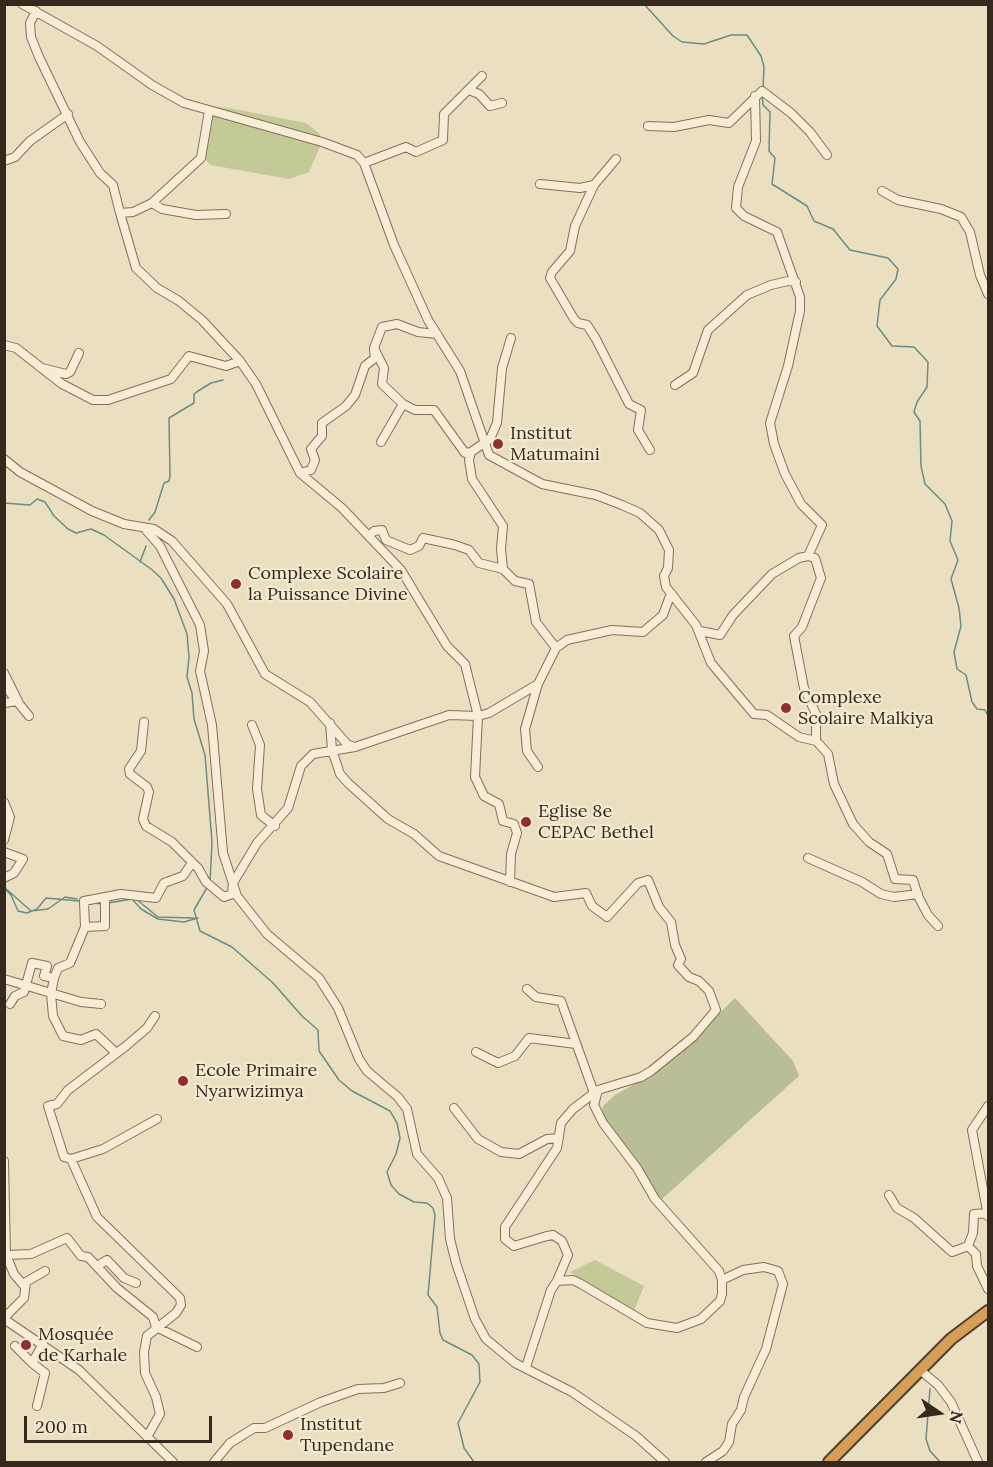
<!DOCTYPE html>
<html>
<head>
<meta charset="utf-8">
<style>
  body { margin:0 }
  #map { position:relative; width:993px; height:1467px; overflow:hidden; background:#ebdfc2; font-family:Lora,serif }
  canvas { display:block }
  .frame { position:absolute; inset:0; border:6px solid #35291e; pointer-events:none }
  .north { position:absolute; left:909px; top:1383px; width:60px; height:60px; -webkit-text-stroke:4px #f3e9d1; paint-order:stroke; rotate:103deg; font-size:16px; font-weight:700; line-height:24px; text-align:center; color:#35291e }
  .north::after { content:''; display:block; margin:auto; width:21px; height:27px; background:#35291e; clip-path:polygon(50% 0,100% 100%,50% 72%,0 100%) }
  .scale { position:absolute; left:24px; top:1416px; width:188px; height:27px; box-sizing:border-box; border:3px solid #35291e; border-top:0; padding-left:8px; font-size:18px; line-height:21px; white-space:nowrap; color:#35291e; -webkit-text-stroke:4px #f3e9d1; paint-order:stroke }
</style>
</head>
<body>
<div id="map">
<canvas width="993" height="1467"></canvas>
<div class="frame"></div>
<div class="north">N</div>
<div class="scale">200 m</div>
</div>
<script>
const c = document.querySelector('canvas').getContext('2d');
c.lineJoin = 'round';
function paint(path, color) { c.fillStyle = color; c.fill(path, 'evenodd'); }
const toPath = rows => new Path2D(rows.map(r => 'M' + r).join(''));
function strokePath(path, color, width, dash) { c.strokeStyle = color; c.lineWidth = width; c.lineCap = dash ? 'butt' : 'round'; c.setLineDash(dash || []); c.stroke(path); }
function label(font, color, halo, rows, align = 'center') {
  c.font = font + ' Lora,serif'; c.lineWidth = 4.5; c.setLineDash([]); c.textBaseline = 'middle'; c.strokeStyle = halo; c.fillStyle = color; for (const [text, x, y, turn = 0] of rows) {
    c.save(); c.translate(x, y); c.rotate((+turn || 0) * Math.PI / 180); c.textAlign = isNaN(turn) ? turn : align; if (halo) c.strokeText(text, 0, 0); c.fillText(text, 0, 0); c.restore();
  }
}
paint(toPath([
  [206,106,229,108,306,123,320,134,322,142,309,172,289,179,211,165,200,155],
  [595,1260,644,1286,633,1313,570,1272]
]), '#c3c997');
paint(toPath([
  [735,998,793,1061,799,1076,661,1200,602,1119,603,1106,615,1095,663,1068]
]), '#b9be96');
strokePath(toPath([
  [644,4,673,36,682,42,704,44,731,35,747,35,761,56,764,67,763,88],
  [762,95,763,105,770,112,769,151,775,158,772,184,807,206,814,221,833,229,850,250,888,258,898,269,896,279,880,300,877,326,892,346,914,347,928,362,927,387,917,402,914,412,920,421,921,466,925,484,945,504,952,521,950,541,958,560,951,579,959,608,961,626,954,652,957,669,966,675,972,702,977,709,985,710,988,716],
  [4,503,30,505,37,499,45,502,54,516,68,529,76,533,91,529,104,535,151,569,161,578,174,599,187,634,189,657,187,677,192,693,194,719,205,755,212,842,210,882],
  [149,520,155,512,164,483,169,481,170,476,169,418,194,403,194,394,198,391,211,383,223,380],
  [140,562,146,546],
  [208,886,194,910,200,931,232,947,273,983,302,1016,318,1030,319,1051,339,1080,352,1091,390,1111,397,1123,400,1138,396,1154,387,1172,391,1185,399,1194,414,1202,427,1203,433,1208,435,1215,428,1295,437,1307,440,1333,443,1340,472,1355,479,1364,480,1382,458,1423,464,1448,474,1462],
  [4,887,31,911,48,909,65,897,77,899],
  [4,888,11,895,18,911,27,913,37,909,46,898,79,901],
  [136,899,158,917,194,918],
  [93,903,103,904],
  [108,903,132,899,141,909,158,919,184,922,198,918],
  [930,1389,926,1439,930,1451,940,1462]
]), '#6c8c84', 1.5);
const minor = toPath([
  [22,4,97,46,152,85,184,103,322,142,357,155,364,163,394,245,428,320,460,371,489,455,542,484,596,495,622,505,640,513,659,530,669,550,668,568,664,576,666,587,696,625,711,663,754,714,767,715,799,737,816,741,819,744,828,754,834,784,853,824,869,842,887,854,895,879,913,880,918,896,928,915,938,926],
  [36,11,30,23,31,37,39,57,80,142,100,173,113,185,120,213],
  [469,90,479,94,490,106,502,103],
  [755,96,756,141,738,187,736,208,744,216,777,232,800,297,800,311,788,366,770,423,774,444,785,474,801,504,822,525,808,556],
  [209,111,201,158,152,203,133,212,120,213,136,268,157,288,179,301,202,320,240,361,256,384,300,473,342,508,401,570,447,646,465,664,478,716,475,777,484,796,499,804,503,821,514,824,517,833,511,854,510,882],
  [648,126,674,127,709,120,729,123,762,91,791,113,810,132,827,155],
  [4,161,15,157,30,141,68,114],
  [364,163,406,147,416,152,443,140,444,114,482,76],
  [540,184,580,188,594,185,616,159],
  [594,185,575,226,570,251,552,272,550,278,574,319,578,323,587,325,596,339,629,404,641,410,638,430,650,450],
  [882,191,898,200,941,209,961,217,970,232,980,275,988,294],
  [152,203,162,209,196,215,226,214],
  [437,334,418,332,397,324,382,327,374,348,384,368,382,384,403,404,415,410,434,410,465,453,471,452],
  [4,345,16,348,62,384,93,400,108,400,171,379,189,356,226,366,240,361],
  [42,368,66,374,70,372,79,353],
  [675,385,693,373,708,330,747,295,771,285,788,281,796,282],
  [381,442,403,404],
  [4,459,20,472,92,511,124,524,154,529,172,541,227,604,265,674,310,702,347,744,354,747],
  [300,473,311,470,315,460,311,449,322,436,322,423,346,406,355,395,365,366,375,358,374,350],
  [145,529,160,546,200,625,204,651,200,671,212,725,223,853,237,896,267,934,319,978,338,1008,359,1059,367,1071,398,1097,407,1109,417,1154,438,1178,447,1198,450,1239,456,1263,475,1319,486,1339,515,1363,572,1392,636,1436,665,1462],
  [369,536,374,531,382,530,386,540,410,550,419,546,423,538,455,545,469,550,479,563,503,569,515,581,529,584,536,622,556,648],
  [503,569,501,549,503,526,472,479,469,460,471,452,490,439,497,423,502,368,511,338],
  [700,631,720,635,733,615,772,574,799,558,808,556,815,558,821,578,802,627,794,636,804,688,816,714,816,741],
  [4,673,18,701,4,703],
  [538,684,525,729,527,751,538,767],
  [4,685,29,716],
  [144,722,141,751,129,769,130,774,147,787,149,792,143,819,146,826,172,842,198,868,206,882,224,897,232,894,233,883,257,843,288,808,301,766,313,754,355,747,449,715,478,716,489,713,538,684,556,648,567,640,612,630,643,632,663,615,671,593],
  [330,723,332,750,340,774,348,783,388,819,414,834,439,856,554,897,586,893,592,906,607,917,638,883,648,880,659,907,671,922,675,945,681,959,678,965,689,977,699,981,709,991,716,1010,693,1037,651,1071,641,1077,598,1090,573,1109,561,1123,557,1148,505,1227,505,1239,514,1246,547,1236,553,1235,562,1241,568,1255,557,1281],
  [252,725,260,745,257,789,261,815,275,826],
  [4,802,10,817,4,840],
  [4,852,23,859,14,873,4,878],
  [808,858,862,882,881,894,894,897,918,894],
  [85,927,84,901,121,894,156,898,164,883,183,876,192,863],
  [54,978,51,994,53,1016,63,1036,81,1040,96,1034,115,1052],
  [4,979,81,1002,101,1004],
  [527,989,536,997,561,1001,594,1093],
  [10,1004,15,996,24,992,32,963,47,966,44,976,54,978,58,968,70,963,85,927,105,926,105,898],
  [476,1052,498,1063,515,1056,529,1038,576,1044],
  [988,1106,972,1130,988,1216],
  [454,1108,478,1139,501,1152,519,1154,547,1139,559,1138],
  [71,1159,103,1149,157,1119],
  [4,1161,6,1255,14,1274,25,1287],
  [889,1195,897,1208,914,1218,952,1252,968,1246,973,1233,974,1214,988,1213],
  [968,1246,976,1254,977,1266,988,1289],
  [6,1255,31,1254,67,1238,81,1256,88,1257,117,1288,153,1317,156,1327,197,1347],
  [97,1266,107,1260,124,1278,136,1283],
  [4,1318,24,1298,26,1282,45,1271],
  [4,1319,79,1370,173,1462],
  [15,1346,32,1363,43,1344],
  [32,1363,45,1373,37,1406],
  [526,1367,551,1290,557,1281,573,1280,581,1284,647,1323,677,1328,701,1319,720,1301,722,1294,722,1280,719,1271,655,1199,637,1168,603,1123,594,1105,598,1090],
  [920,1370,938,1385,951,1402,978,1462],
  [147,1437,160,1414,156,1397,145,1373,144,1352,147,1336,176,1313,181,1305,180,1298,97,1217,71,1159,64,1157,48,1106,57,1104,68,1090,126,1046,147,1028,155,1016],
  [214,1462,230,1443,254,1428,265,1428,321,1402,358,1389,384,1388,400,1383],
  [706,1462,723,1451,729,1442,732,1424,741,1410,744,1397,766,1349,783,1284,778,1271,764,1267,743,1270,722,1280]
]);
const highway = toPath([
  [829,1462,951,1339,988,1311]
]);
strokePath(minor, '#84705a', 10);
strokePath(highway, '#523f2f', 14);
strokePath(minor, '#f7ecd5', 8);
strokePath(highway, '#d79e57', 10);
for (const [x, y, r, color] of [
  [498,444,6,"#902e2f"],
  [236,584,6,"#902e2f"],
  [786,708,6,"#902e2f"],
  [526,822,6,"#902e2f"],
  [183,1081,6,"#902e2f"],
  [26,1345,6,"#902e2f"],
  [288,1435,6,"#902e2f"]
]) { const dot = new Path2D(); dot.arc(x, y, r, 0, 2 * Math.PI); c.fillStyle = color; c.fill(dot); strokePath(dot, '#f3e9d1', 2); }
label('18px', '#35291e', '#f3e9d1', [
  ["Institut",510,434],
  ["Matumaini",510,455],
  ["Complexe Scolaire",248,574],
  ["la Puissance Divine",248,595],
  ["Complexe",798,698],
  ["Scolaire Malkiya",798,719],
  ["Eglise 8e",538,812],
  ["CEPAC Bethel",538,833],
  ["Ecole Primaire",195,1071],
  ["Nyarwizimya",195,1092],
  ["Mosquée",38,1335],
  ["de Karhale",38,1356],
  ["Institut",300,1425],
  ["Tupendane",300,1446]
], 'left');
</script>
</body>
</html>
